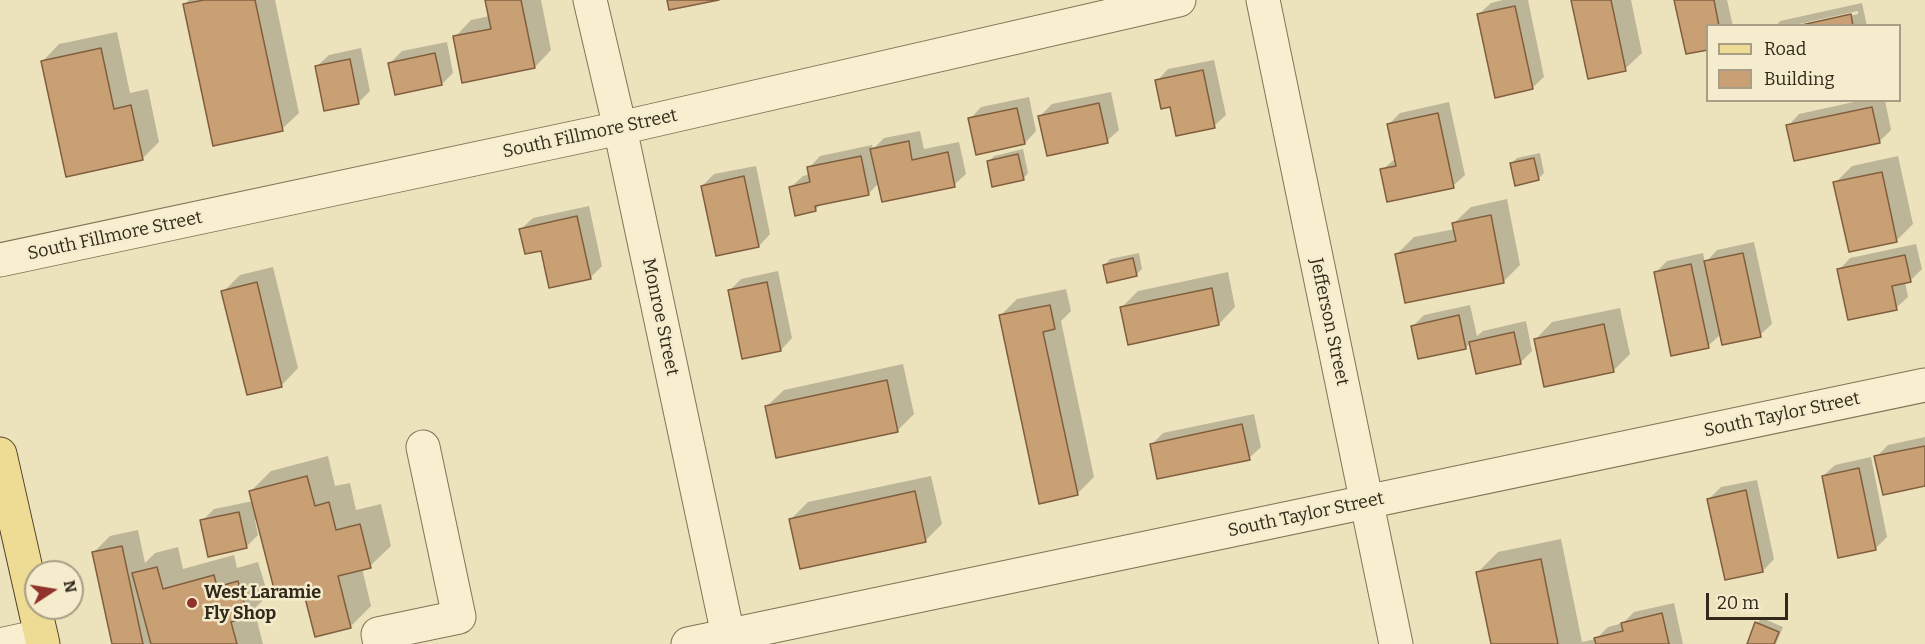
<!DOCTYPE html>
<html>
<head>
<meta charset="utf-8">
<style>
  body { margin:0 }
  #map { position:relative; width:1925px; height:644px; overflow:hidden; background:#ece3bd; font-family:Bitter,serif }
  canvas { display:block }
  .legend { position:absolute; left:1706px; top:24px; width:195px; height:78px; box-sizing:border-box; background:#f4eccc; border:2px solid #a79e85; margin:0; padding:8px 10px; list-style:none; font-size:18px; color:#33291b }
  .legend li { display:flex; align-items:center; gap:12px; height:30px }
  .legend b { width:30px; border:2px solid #a79e85 }
  .north { position:absolute; left:24px; top:560px; width:60px; height:60px; box-sizing:border-box; background:#f4eccc; border:2px solid #a79e85; border-radius:50%; rotate:78deg; font-size:16px; font-weight:700; line-height:24px; text-align:center; color:#33291b }
  .north::after { content:''; display:block; margin:auto; width:21px; height:27px; background:#903229; clip-path:polygon(50% 0,100% 100%,50% 72%,0 100%) }
  .scale { position:absolute; left:1706px; top:593px; width:82px; height:27px; box-sizing:border-box; border:3px solid #33291b; border-top:0; padding-left:8px; font-size:18px; line-height:21px; white-space:nowrap; color:#33291b; -webkit-text-stroke:4px #f4eccc; paint-order:stroke }
</style>
</head>
<body>
<div id="map">
<canvas width="1925" height="644"></canvas>
<ul class="legend">
<li><b style="height:8px;background:#efdc94"></b>Road</li>
<li><b style="height:16px;background:#c9a074"></b>Building</li>
</ul>
<div class="north">N</div>
<div class="scale">20 m</div>
</div>
<script>
const c = document.querySelector('canvas').getContext('2d');
c.lineJoin = 'round';
function paint(path, color) { c.fillStyle = color; c.fill(path, 'evenodd'); }
const toPath = rows => new Path2D(rows.map(r => 'M' + r).join(''));
function strokePath(path, color, width, dash) { c.strokeStyle = color; c.lineWidth = width; c.lineCap = dash ? 'butt' : 'round'; c.setLineDash(dash || []); c.stroke(path); }
function label(font, color, halo, rows, align = 'center') {
  c.font = font + ' Bitter,serif'; c.lineWidth = 5; c.setLineDash([]); c.textBaseline = 'middle'; c.strokeStyle = halo; c.fillStyle = color; for (const [text, x, y, turn = 0] of rows) {
    c.save(); c.translate(x, y); c.rotate((+turn || 0) * Math.PI / 180); c.textAlign = isNaN(turn) ? turn : align; if (halo) c.strokeText(text, 0, 0); c.fillText(text, 0, 0); c.restore();
  }
}
paint(toPath([
  [189,0,275,0,299,113,282,129,184,5],
  [487,0,541,0,551,50,535,67,464,81,455,37,471,20,490,16],
  [1503,0,1528,0,1544,77,1532,88,1479,14,1491,3],
  [1572,0,1631,0,1642,53,1625,69],
  [1676,0,1727,0,1733,26,1708,26],
  [1862,3,1867,26,1805,26,1858,14,1858,11,1790,26,1776,26,1780,21],
  [117,32,130,93,148,89,159,142,142,159,43,61,59,44],
  [447,42,453,73,442,84,390,63,402,51],
  [361,48,370,91,358,103,317,66,329,55],
  [1214,60,1226,115,1214,126,1171,105,1157,81,1168,69],
  [1111,92,1119,130,1107,141,1040,116,1052,104],
  [1029,97,1036,131,1025,143,970,119,981,107],
  [1863,100,1885,100,1891,130,1879,142,1788,126,1799,114],
  [1449,102,1465,175,1453,186,1382,170,1396,158,1389,124,1400,113],
  [920,131,924,149,959,142,966,174,954,185,879,183,868,194,822,203,815,210,791,187,803,176,810,174,809,168,820,156,872,145,873,149,884,138],
  [1023,149,1028,173,1023,179,989,161,994,156],
  [1540,153,1544,173,1538,179,1512,163,1517,158],
  [1898,156,1913,224,1896,241,1835,183,1852,166],
  [756,166,770,234,759,246,702,186,714,174],
  [1507,199,1520,265,1504,281,1397,254,1414,237,1455,229,1454,223,1471,207],
  [589,206,602,266,590,278,542,249,521,229,533,218],
  [1754,242,1772,324,1760,335,1721,334,1708,346,1655,273,1667,261,1703,253,1705,263,1717,250],
  [1916,244,1922,269,1910,281,1905,282,1908,297,1896,308,1839,270,1850,258],
  [1139,253,1142,269,1136,275,1105,265,1110,259],
  [273,267,298,368,282,385,248,393,223,292,240,275],
  [778,271,792,338,781,350,729,291,741,279],
  [1228,272,1235,307,1219,324,1121,308,1138,291],
  [1066,289,1071,311,1061,321,1094,477,1077,494,1000,316,1017,299],
  [1470,305,1477,336,1483,331,1526,321,1532,351,1520,363,1471,342,1466,348,1413,326,1424,315],
  [1620,308,1630,354,1613,371,1536,339,1552,322],
  [903,364,914,414,897,431,767,406,784,390],
  [1254,414,1261,447,1249,458,1151,445,1163,433],
  [1925,437,1925,485,1876,457,1888,445],
  [328,456,335,486,350,483,356,510,381,504,391,546,370,566,362,568,371,606,350,627,303,584,257,520,255,520,258,535,246,547,202,521,214,509,253,501,250,492,271,471],
  [1871,457,1887,537,1875,549,1823,476,1835,465],
  [931,476,942,524,925,541,791,519,808,502],
  [1757,480,1774,559,1763,571,1709,499,1721,487],
  [138,530,145,563,155,553,178,547,183,569,234,555,237,568,258,562,268,595,254,609,263,644,114,644,93,553,110,536],
  [1561,539,1582,642,1596,639,1608,627,1623,623,1634,612,1674,603,1683,644,1492,644,1478,572,1498,552],
  [1762,618,1783,627,1776,644,1748,644,1757,623]
]), '#0003');
const building = toPath([
  [204,0,255,0,283,131,213,146,183,4,204,0],
  [485,0,521,0,535,68,462,83,453,36,491,29,485,0],
  [667,0,719,0,669,10,667,0],
  [1571,0,1611,0,1626,71,1588,79,1571,0],
  [1674,0,1714,0,1719,26,1708,26,1708,50,1686,54,1674,0],
  [1515,6,1533,89,1495,98,1477,14,1515,6],
  [1851,14,1853,26,1797,26,1851,14],
  [101,48,114,109,131,105,143,160,66,177,41,61,101,48],
  [435,53,442,85,395,95,388,63,435,53],
  [350,59,359,104,324,111,315,66,350,59],
  [1203,70,1215,128,1176,136,1170,107,1161,109,1155,80,1203,70],
  [1099,103,1108,143,1047,156,1038,116,1099,103],
  [1872,107,1880,143,1794,161,1786,125,1872,107],
  [1017,108,1025,144,976,155,968,118,1017,108],
  [1438,113,1454,188,1387,202,1380,169,1396,166,1387,124,1438,113],
  [909,141,912,160,948,152,955,187,882,202,870,149,909,141],
  [1018,154,1024,180,992,187,987,161,1018,154],
  [861,156,869,195,815,206,816,211,795,216,789,187,810,182,807,167,861,156],
  [1534,158,1539,180,1515,186,1510,163,1534,158],
  [1882,172,1897,242,1849,252,1833,182,1882,172],
  [744,176,759,247,716,256,701,186,744,176],
  [1491,215,1504,283,1405,303,1395,254,1456,241,1452,223,1491,215],
  [577,216,591,279,549,288,541,251,525,254,519,229,577,216],
  [1743,253,1761,337,1722,345,1704,261,1743,253],
  [1905,255,1911,282,1892,286,1897,310,1848,320,1837,269,1905,255],
  [1133,258,1137,276,1107,283,1103,265,1133,258],
  [1691,264,1709,348,1671,356,1654,272,1691,264],
  [257,282,282,387,247,395,221,291,257,282],
  [767,282,781,351,742,359,728,290,767,282],
  [1212,288,1219,325,1128,345,1120,307,1212,288],
  [1050,305,1055,329,1043,332,1078,495,1039,504,999,315,1050,305],
  [1459,315,1466,349,1418,359,1411,326,1459,315],
  [1604,324,1614,372,1544,387,1534,339,1604,324],
  [1514,332,1521,364,1476,374,1469,342,1514,332],
  [887,380,898,432,776,458,765,406,887,380],
  [1242,424,1250,460,1157,479,1150,444,1242,424],
  [1925,446,1925,486,1883,495,1874,456,1925,446],
  [1859,468,1876,550,1838,558,1822,476,1859,468],
  [307,476,315,506,329,502,336,530,360,524,371,568,338,576,351,628,315,637,302,586,275,593,249,491,307,476],
  [1746,490,1763,572,1725,580,1707,499,1746,490],
  [915,491,926,542,800,569,789,519,915,491],
  [239,512,247,548,208,557,200,520,239,512],
  [122,546,143,644,112,644,92,552,122,546],
  [1541,559,1558,644,1491,644,1476,572,1541,559],
  [157,567,163,589,214,575,217,587,238,581,248,617,231,622,237,644,151,644,132,573,157,567],
  [1662,613,1669,644,1596,644,1594,638,1623,631,1621,623,1662,613],
  [1755,622,1779,632,1774,644,1747,644,1755,622]
]);
paint(building, '#c9a074');
strokePath(building, '#815f3e', 1.5);
const minor = toPath([
  [590,0,620,128,728,635],
  [1263,0,1396,644],
  [0,260,620,128,1179,0],
  [4,644,41,636],
  [380,644,378,634,459,617,423,447],
  [688,644,1925,385]
]);
const major = toPath([
  [0,454,43,644]
]);
strokePath(minor, '#837357', 35);
strokePath(major, '#50402b', 35);
strokePath(minor, '#f7efcf', 33);
strokePath(major, '#efdc94', 33);
for (const [x, y, r, color] of [
  [192,603,6,"#903229"]
]) { const dot = new Path2D(); dot.arc(x, y, r, 0, 2 * Math.PI); c.fillStyle = color; c.fill(dot); strokePath(dot, '#f4eccc', 2); }
label('18px', '#33291b', '#f4eccc', [
  ["South Fillmore Street",590,134,-12],
  ["South Fillmore Street",115,236,-12],
  ["Monroe Street",660,317,78],
  ["Jefferson Street",1329,322,78],
  ["South Taylor Street",1782,415,-12],
  ["South Taylor Street",1306,515,-12]
]);
label('bold 18px', '#33291b', '#f4eccc', [
  ["West Laramie",204,593],
  ["Fly Shop",204,614]
], 'left');
</script>
</body>
</html>
